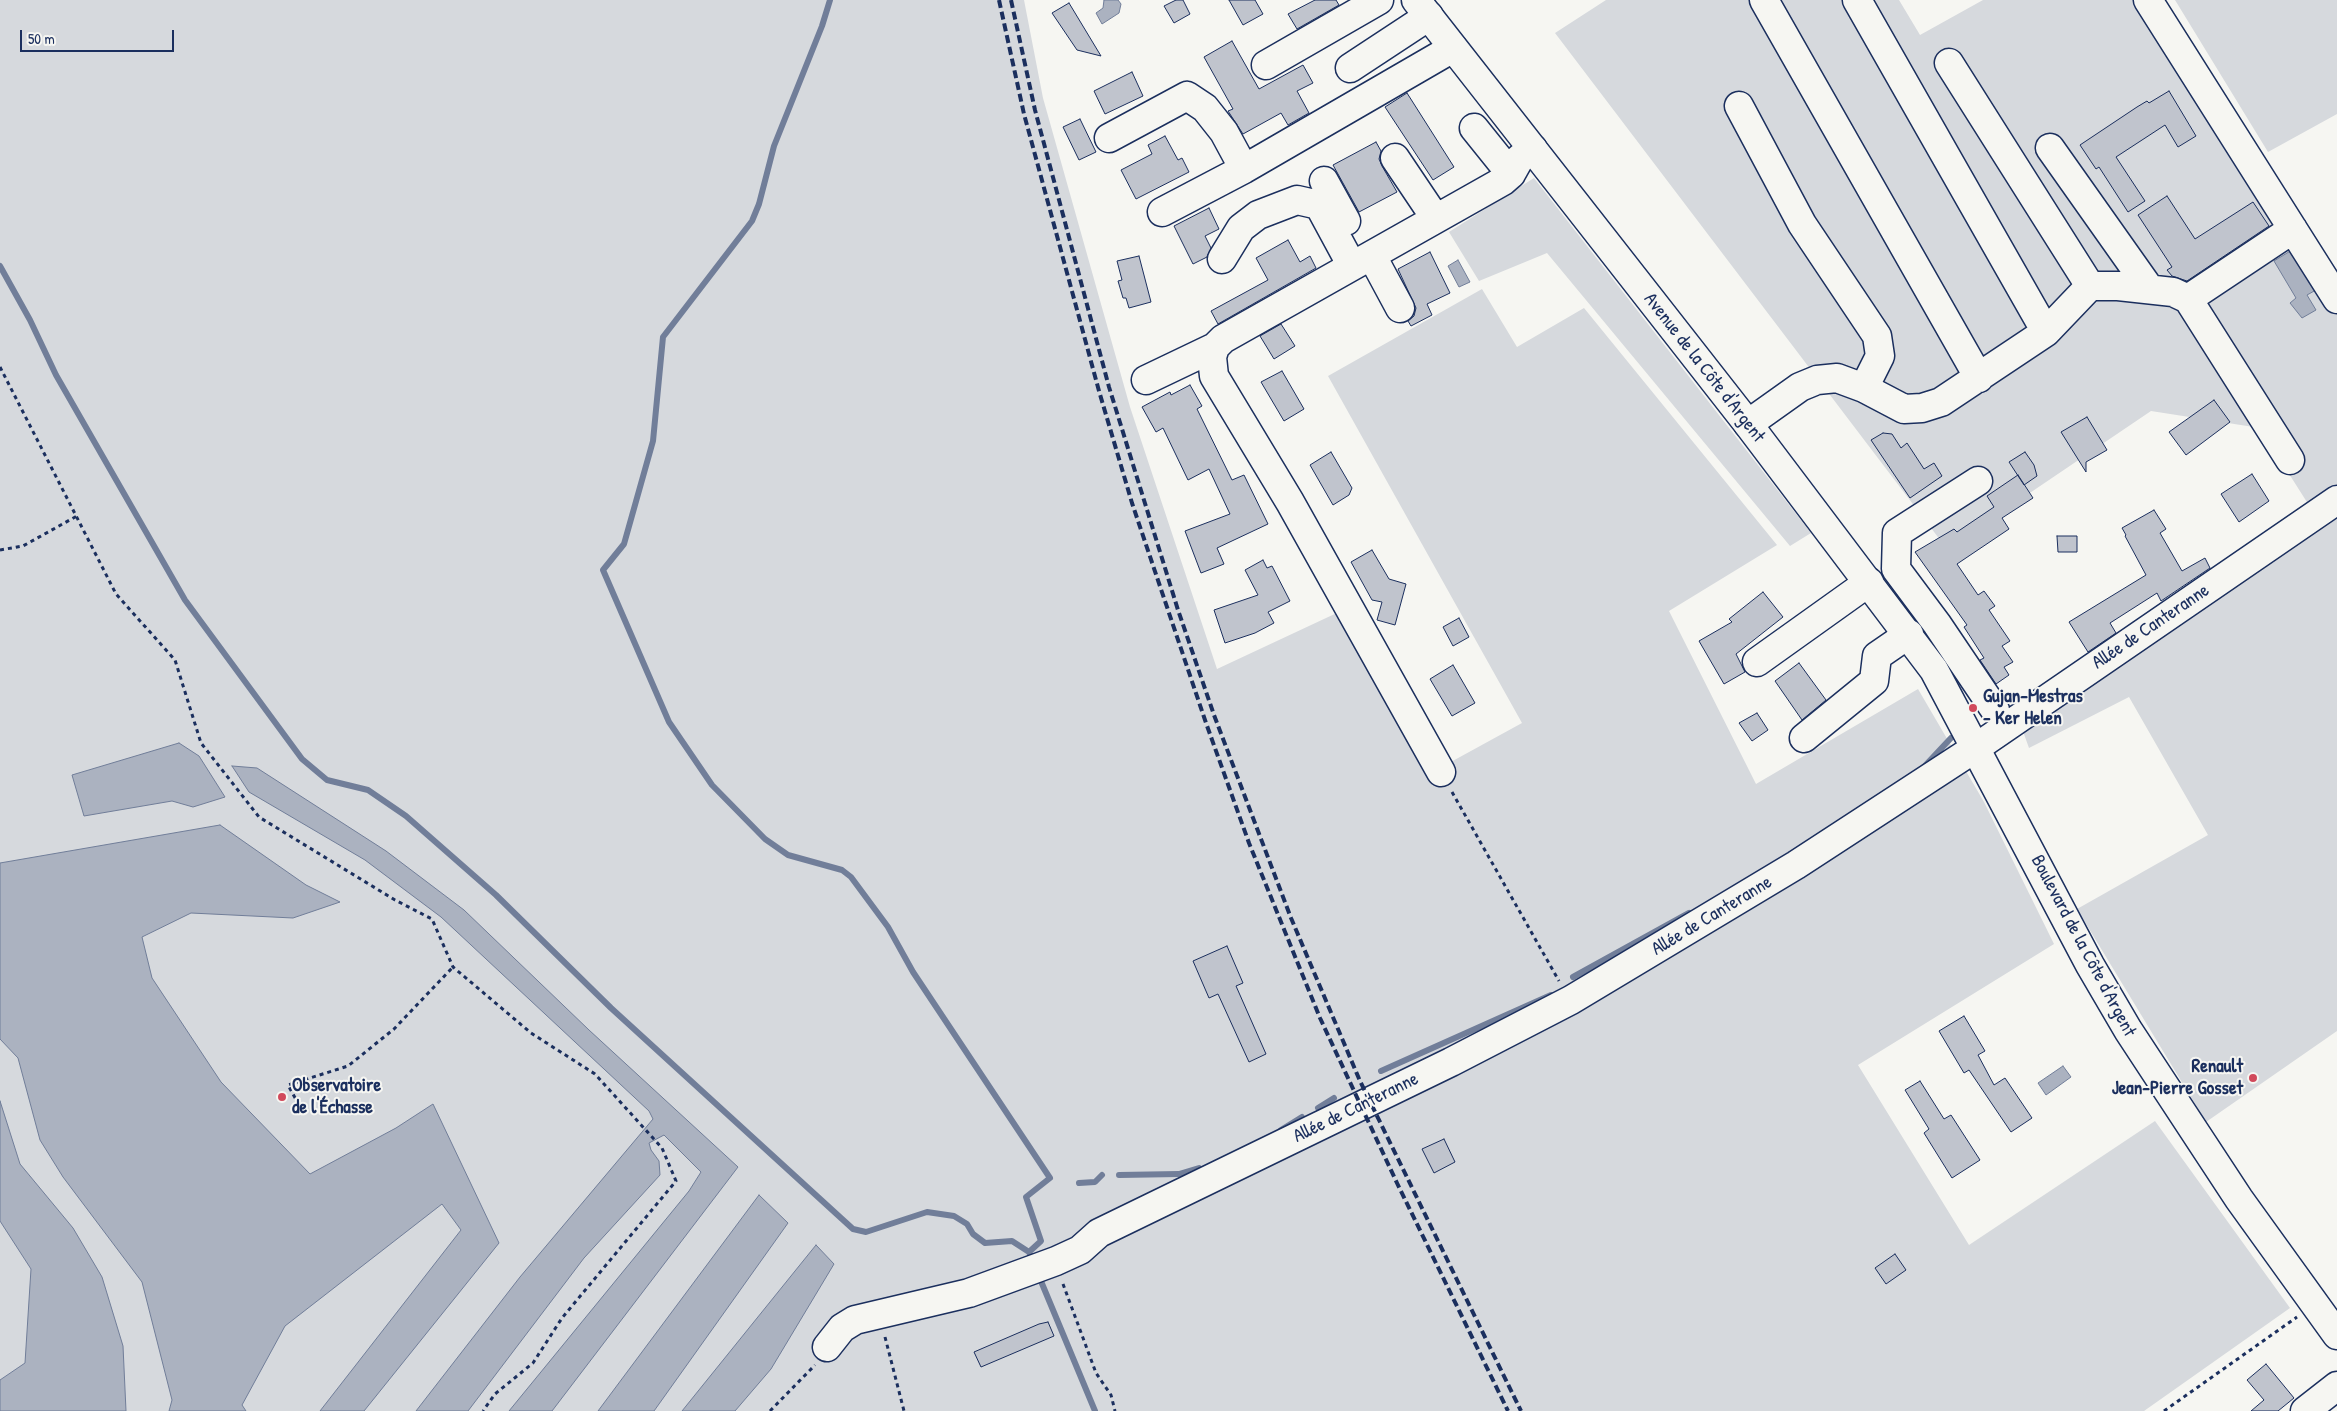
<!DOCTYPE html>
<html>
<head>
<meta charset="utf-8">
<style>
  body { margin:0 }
  #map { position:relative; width:2337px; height:1411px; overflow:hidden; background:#f6f6f2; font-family:"Patrick Hand",sans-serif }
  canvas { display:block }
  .scale { position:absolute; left:20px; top:30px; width:154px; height:22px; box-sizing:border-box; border:2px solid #1b2f5e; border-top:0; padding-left:6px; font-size:15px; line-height:18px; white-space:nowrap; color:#1b2f5e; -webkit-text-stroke:4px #f6f6f2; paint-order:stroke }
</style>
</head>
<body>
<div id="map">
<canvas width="2337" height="1411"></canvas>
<div class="scale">50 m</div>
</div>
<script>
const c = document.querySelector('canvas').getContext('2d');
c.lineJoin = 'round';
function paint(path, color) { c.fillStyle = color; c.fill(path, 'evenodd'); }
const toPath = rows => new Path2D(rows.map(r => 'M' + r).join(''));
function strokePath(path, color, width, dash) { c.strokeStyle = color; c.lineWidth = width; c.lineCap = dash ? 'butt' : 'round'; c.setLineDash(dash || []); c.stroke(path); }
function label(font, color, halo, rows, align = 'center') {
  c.font = font + ' "Patrick Hand",sans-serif'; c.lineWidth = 4; c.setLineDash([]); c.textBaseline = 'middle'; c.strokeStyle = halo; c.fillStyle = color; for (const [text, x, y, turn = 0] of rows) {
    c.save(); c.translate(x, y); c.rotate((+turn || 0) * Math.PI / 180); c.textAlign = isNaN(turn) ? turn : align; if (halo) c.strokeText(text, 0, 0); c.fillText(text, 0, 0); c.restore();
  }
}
paint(toPath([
  [0,0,1024,0,1043,98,1130,407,1217,669,1356,604,1449,763,1522,723,1328,376,1482,289,1517,347,1584,308,1777,545,1669,611,1756,784,1918,689,1984,802,2054,944,1858,1065,1969,1245,2155,1121,2290,1308,2144,1411,0,1411],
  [1606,0,1899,0,1920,35,1983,0,2163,0,2337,278,2337,1031,2206,1122,2077,909,2208,835,2129,697,2029,748,2020,723,2317,518,2260,428,2151,411,1947,549,1555,33],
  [2175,0,2337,0,2337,114,2268,152],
  [1534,178,1811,533,1790,546,1547,253,1479,281,1449,232]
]), '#d6d9dd');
const water = toPath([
  [1104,0,1118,0,1121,4,1119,13,1102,24,1096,13,1103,8,1104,0],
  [2292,250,2316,290,2307,295,2316,310,2302,318,2290,303,2296,298,2274,261,2292,250],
  [1458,260,1470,282,1459,287,1448,266,1458,260],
  [179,743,199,756,225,797,193,807,172,801,84,816,72,775,179,743],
  [232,766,257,768,386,851,464,910,589,1030,738,1167,552,1411,509,1411,689,1191,701,1172,664,1135,649,1143,651,1150,659,1161,660,1175,584,1258,468,1411,416,1411,520,1277,653,1119,649,1111,441,917,365,860,249,792,232,766],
  [220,825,306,885,340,902,293,918,191,913,142,937,152,978,221,1082,310,1174,396,1128,433,1104,499,1243,364,1411,320,1411,461,1230,442,1204,285,1326,242,1405,246,1411,169,1411,172,1400,142,1282,63,1177,40,1140,18,1058,0,1039,0,863,220,825],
  [2063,1066,2071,1077,2046,1095,2038,1083,2063,1066],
  [0,1101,20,1164,73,1228,102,1277,123,1346,126,1411,0,1411,0,1380,25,1363,31,1269,0,1221,0,1101],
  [759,1195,788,1223,654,1411,598,1411,759,1195],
  [816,1245,834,1264,771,1369,735,1411,682,1411,816,1245]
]);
paint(water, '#abb2c0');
strokePath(water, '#717e99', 1);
strokePath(toPath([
  [830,0,822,26,774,146,759,204,752,221,663,337,653,441,624,544,603,570,669,722,712,785,765,839,788,855,842,870,851,877,888,927,913,972,1050,1178,1026,1197,1041,1241,1029,1252],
  [0,266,30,320,56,375,185,600,302,759,327,780,368,790,406,816,496,895,611,1008,853,1229,866,1232,927,1212,954,1216,967,1224,973,1234,985,1243,1012,1241,1029,1252,1033,1262],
  [1921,770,1951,738],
  [1573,977,1689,913],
  [1381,1071,1551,995],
  [1318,1108,1334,1098],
  [1281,1130,1302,1117],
  [1119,1175,1179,1174,1199,1168],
  [1079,1183,1095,1182,1102,1175],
  [1038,1274,1095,1411]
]), '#717e99', 6);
const building = toPath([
  [1176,0,1183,0,1190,14,1174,23,1164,6,1176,0],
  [1229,0,1255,0,1263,14,1243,25,1229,0],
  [1315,0,1336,0,1339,5,1297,29,1288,14,1315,0],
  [1069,3,1101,56,1077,50,1052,13,1069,3],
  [1232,41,1259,89,1303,65,1313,83,1297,91,1309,113,1288,125,1281,113,1243,134,1228,111,1233,109,1204,57,1232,41],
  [1132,72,1143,96,1105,114,1094,91,1132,72],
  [2169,91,2196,136,2178,147,2165,125,2116,157,2145,201,2128,212,2099,167,2096,169,2080,145,2137,107,2147,101,2149,103,2169,91],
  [1407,93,1454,167,1433,180,1385,107,1407,93],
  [1080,119,1096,152,1079,160,1063,127,1080,119],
  [1165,136,1178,160,1182,158,1189,172,1136,199,1121,170,1152,154,1148,145,1165,136],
  [1376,142,1381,151,1379,159,1382,166,1397,192,1359,212,1333,165,1376,142],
  [2167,196,2195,239,2253,202,2269,226,2187,281,2172,276,2167,270,2172,267,2138,215,2167,196],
  [1209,208,1219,229,1205,236,1211,248,1207,257,1193,264,1174,226,1209,208],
  [1288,240,1300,262,1310,256,1316,268,1218,324,1211,311,1268,280,1256,258,1288,240],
  [1430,252,1450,293,1427,304,1432,315,1411,326,1408,321,1414,316,1416,308,1398,269,1430,252],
  [1139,256,1151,302,1129,308,1126,298,1123,298,1118,281,1122,280,1117,261,1139,256],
  [1281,324,1295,346,1274,359,1260,336,1281,324],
  [1282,371,1304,409,1284,421,1261,382,1282,371],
  [1190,385,1202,406,1197,409,1232,480,1244,475,1268,524,1217,548,1224,564,1201,573,1185,531,1230,514,1209,469,1188,480,1163,428,1156,432,1142,407,1170,392,1171,395,1190,385],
  [2214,400,2230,422,2186,455,2169,432,2214,400],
  [2087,417,2107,450,2086,462,2086,472,2061,432,2087,417],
  [1883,433,1892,434,1901,448,1907,443,1924,469,1934,463,1942,476,1910,498,1871,440,1883,433],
  [1331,452,1352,488,1349,495,1333,505,1310,465,1331,452],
  [2025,452,2034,465,2037,476,2024,485,2009,462,2025,452],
  [2252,474,2269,501,2239,522,2221,494,2252,474],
  [2018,475,2033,498,2002,518,2009,529,1957,564,1978,595,1984,591,1995,606,1989,610,2010,641,2002,646,2013,662,2004,667,2009,675,1996,684,1980,660,1984,658,1964,627,1967,625,1915,552,1954,529,1957,532,1994,507,1987,496,2018,475],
  [2154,510,2166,529,2160,533,2182,571,2205,558,2210,568,2161,601,2157,593,2110,623,2116,633,2088,652,2069,622,2146,575,2125,536,2126,535,2122,528,2154,510],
  [2057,536,2077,536,2077,552,2058,552,2057,536],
  [1372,550,1389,579,1406,584,1395,625,1377,620,1382,602,1372,600,1351,562,1372,550],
  [1263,560,1267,568,1272,566,1290,601,1268,612,1274,623,1255,633,1225,643,1214,610,1258,595,1245,570,1263,560],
  [1763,592,1783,617,1736,654,1745,672,1724,684,1699,641,1732,622,1729,619,1763,592],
  [1459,618,1469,637,1453,646,1443,627,1459,618],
  [1799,663,1826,700,1802,720,1775,681,1799,663],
  [1453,665,1475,703,1452,716,1430,679,1453,665],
  [1757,713,1768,730,1752,741,1739,723,1757,713],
  [1227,946,1243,983,1236,986,1266,1054,1249,1062,1218,994,1209,998,1193,961,1227,946],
  [1964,1016,1985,1051,1978,1055,1994,1085,2005,1078,2032,1118,2011,1132,1969,1070,1964,1073,1939,1031,1964,1016],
  [1920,1081,1944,1119,1951,1115,1980,1160,1952,1178,1924,1133,1929,1129,1905,1090,1920,1081],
  [1444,1139,1455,1162,1434,1173,1422,1149,1444,1139],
  [1895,1254,1906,1270,1886,1284,1875,1268,1895,1254],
  [1048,1322,1054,1336,981,1367,974,1352,1039,1324,1048,1322],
  [2266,1364,2294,1398,2278,1411,2251,1411,2264,1400,2247,1380,2266,1364]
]);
paint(building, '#c0c4cd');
strokePath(building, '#1b2f5e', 1);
const minor = toPath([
  [1764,0,1979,378],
  [1857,0,2046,332],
  [2148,0,2337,299],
  [1949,63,2090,286],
  [1266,65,1379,0],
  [1350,68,1429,16],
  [1739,106,1802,224,1877,336,1880,356,1864,388],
  [1474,128,1511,174],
  [1109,138,1187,96,1205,108,1224,132,1244,169],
  [2050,148,2149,288],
  [1395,158,1436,219],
  [1324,181,1346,221],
  [1162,212,1244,169,1453,48],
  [1372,256,1400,308],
  [1222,259,1241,228,1258,215,1297,200,1319,205,1352,266],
  [2188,299,2293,229],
  [1146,380,1215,347],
  [1748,424,1800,387,1817,380,1837,378,1864,388,1904,409,1922,408,1941,402,2046,332,2090,286,2118,286,2173,292,2188,299,2290,460],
  [1978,481,1897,533,1896,569,1937,624,1995,710],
  [1757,662,1869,582],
  [1804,738,1874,681,1877,656,1909,634],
  [1441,772,1290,502,1214,376,1212,357,1215,347,1223,339,1503,181,1511,174,1520,158,1533,149],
  [827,1347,842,1328,855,1320,969,1293,1056,1261,1080,1250,1099,1233,1451,1062,1571,1000,1796,865,1977,747,2337,500],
  [2305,1411,2337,1386]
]);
const major = toPath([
  [1416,0,1748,424,1934,670,2090,965,2128,1030,2239,1199,2337,1335]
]);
strokePath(minor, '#1b2f5e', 31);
strokePath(major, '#1b2f5e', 31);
strokePath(toPath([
  [0,367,116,594,175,660,201,743,259,817,395,900,432,919,453,967,531,1033,595,1074,662,1148,676,1181,562,1318,533,1363,495,1394,483,1411],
  [0,550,23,546,77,516],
  [1452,792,1559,981],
  [299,1105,288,1085,348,1066,394,1029,453,967],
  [1063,1284,1096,1373,1111,1395,1115,1411],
  [885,1337,904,1411],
  [770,1411,815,1365],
  [2164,1411,2297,1317]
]), '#1b2f5e', 3, [4, 4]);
strokePath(minor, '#f6f6f2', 28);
strokePath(major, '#f6f6f2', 28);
strokePath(toPath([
  [999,0,1024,114,1099,391,1132,503,1206,723,1249,843,1320,1018,1397,1183,1508,1411],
  [1011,0,1035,110,1109,387,1178,610,1214,715,1291,918,1360,1081,1521,1411]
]), '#1b2f5e', 4, [8, 4]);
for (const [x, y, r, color] of [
  [1973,708,5,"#d1495b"],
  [2253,1078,5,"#d1495b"],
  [282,1097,5,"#d1495b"]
]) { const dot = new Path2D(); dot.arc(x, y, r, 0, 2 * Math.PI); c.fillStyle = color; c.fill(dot); strokePath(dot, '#f6f6f2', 2); }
label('19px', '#1b2f5e', '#f6f6f2', [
  ["Avenue de la Côte d'Argent",1704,368,52],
  ["Allée de Canteranne",2151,627,-34],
  ["Allée de Canteranne",1712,916,-31],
  ["Boulevard de la Côte d'Argent",2083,946,62],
  ["Allée de Canteranne",1356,1108,-26]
]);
label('bold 19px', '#1b2f5e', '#f6f6f2', [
  ["Gujan-Mestras",1983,697],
  ["- Ker Helen",1983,719],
  ["Renault",2243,1067,"right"],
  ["Jean-Pierre Gosset",2243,1089,"right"],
  ["Observatoire",292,1086],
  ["de l'Échasse",292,1108]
], 'left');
</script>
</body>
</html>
